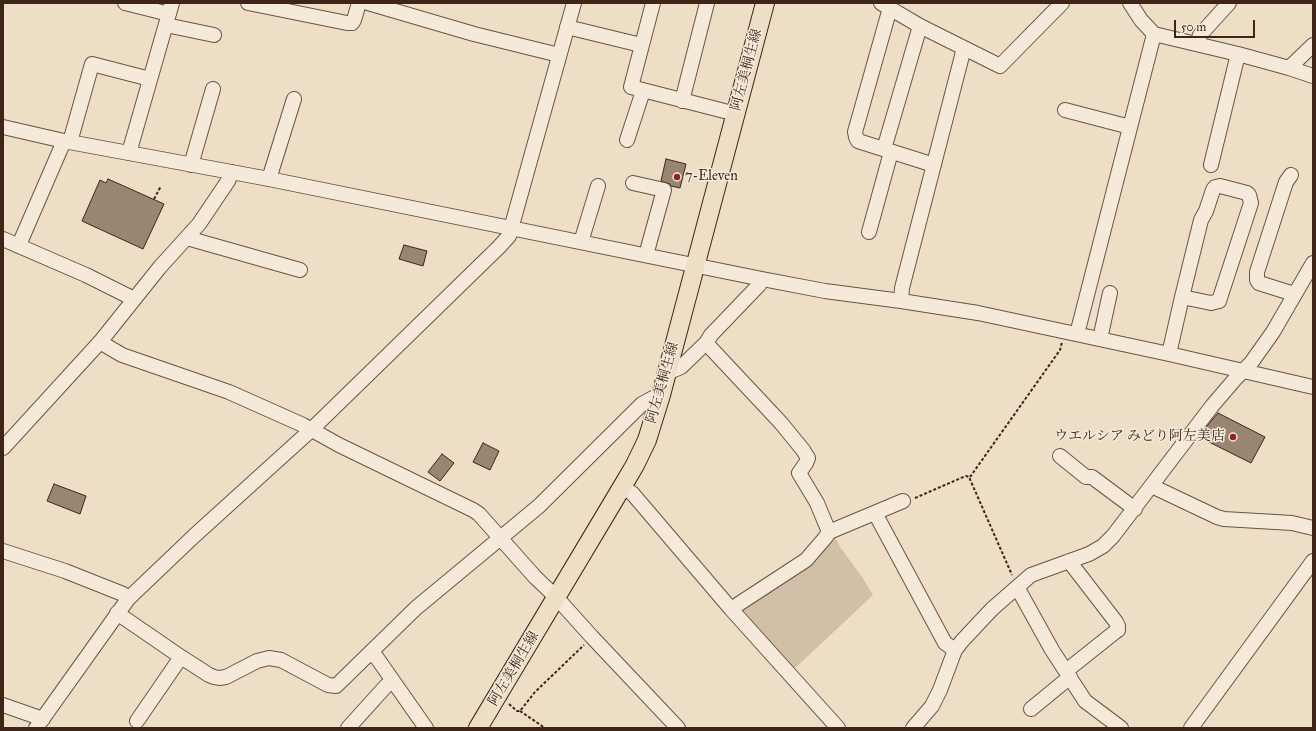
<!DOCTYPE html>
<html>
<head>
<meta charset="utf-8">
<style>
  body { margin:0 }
  #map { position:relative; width:1316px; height:731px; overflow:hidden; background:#efdec6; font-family:"IM FELL Great Primer",serif }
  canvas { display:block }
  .frame { position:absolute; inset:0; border:4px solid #3e2518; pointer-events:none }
  .scale { position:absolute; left:1174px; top:20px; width:81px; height:18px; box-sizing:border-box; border:2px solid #3e2518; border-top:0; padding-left:5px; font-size:12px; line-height:14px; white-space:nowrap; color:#3e2518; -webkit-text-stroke:3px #f5eada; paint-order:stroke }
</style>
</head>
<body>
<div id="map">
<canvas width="1316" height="731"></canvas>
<div class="frame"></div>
<div class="scale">50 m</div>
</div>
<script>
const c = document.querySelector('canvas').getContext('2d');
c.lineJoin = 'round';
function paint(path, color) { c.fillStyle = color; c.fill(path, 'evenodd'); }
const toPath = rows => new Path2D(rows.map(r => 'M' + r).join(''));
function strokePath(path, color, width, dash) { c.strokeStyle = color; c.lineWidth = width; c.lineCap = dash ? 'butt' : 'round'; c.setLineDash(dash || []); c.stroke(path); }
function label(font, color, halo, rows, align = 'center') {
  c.font = font + ' "IM FELL Great Primer","Noto Serif JP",serif'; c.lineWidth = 3; c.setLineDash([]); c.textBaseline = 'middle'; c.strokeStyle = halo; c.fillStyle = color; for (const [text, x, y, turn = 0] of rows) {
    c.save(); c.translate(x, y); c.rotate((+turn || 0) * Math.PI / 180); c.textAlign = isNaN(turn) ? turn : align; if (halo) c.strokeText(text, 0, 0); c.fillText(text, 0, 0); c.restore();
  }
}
paint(toPath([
  [834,534,840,547,862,577,873,595,792,671,741,613,746,604]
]), '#d1bfa8');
const building = toPath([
  [666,159,686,164,680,188,671,186,670,184,661,181,666,159],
  [108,179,164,204,143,249,82,221,100,180,106,183,108,179],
  [404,245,427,251,423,266,399,259,404,245],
  [1218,413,1265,437,1251,463,1201,438,1207,426,1218,413],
  [483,443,499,451,490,470,473,462,483,443],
  [442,454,454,463,440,481,428,472,442,454],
  [54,484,86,496,80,514,47,501,54,484]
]);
paint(building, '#9a8572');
strokePath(building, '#3e2518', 1);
const minor = toPath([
  [125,3,169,14],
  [248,3,347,23,352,23,354,20,359,3],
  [368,3,474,34,559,55],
  [653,3,631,87,736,114],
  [881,3,920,26,1000,66,1062,3],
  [1130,3,1141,20,1154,34,1238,54,1289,68,1313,76],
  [890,8,855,132,856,137,858,141,934,165],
  [166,25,214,35],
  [567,27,641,45],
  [1197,44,1200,35,1229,3],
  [1289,68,1313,45],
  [682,101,707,3],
  [1065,110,1130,127],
  [3,127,64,141,269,179,762,279,825,291,901,301,978,313,1169,354,1313,387],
  [627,140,643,91],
  [70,142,92,64,150,79],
  [884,149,920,26],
  [129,153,172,3],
  [191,165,213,89],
  [1211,165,1238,54],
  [1291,175,1286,182,1257,272,1257,280,1259,283,1294,294],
  [269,179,294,99],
  [633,183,664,190,646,255],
  [869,232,891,152],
  [187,238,300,270],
  [3,239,86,275,134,299],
  [581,242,598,186],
  [19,245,64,141],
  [901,301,902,288,964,48],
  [1077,334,1154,34],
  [1100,339,1110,293],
  [100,342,122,355,229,392,303,425,339,445,473,510,479,514,535,577,556,597,592,637,678,728],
  [706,343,781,423,803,450,808,458,806,463,799,473,817,503,829,532],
  [1169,354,1182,297,1201,220,1206,211,1213,190,1215,187,1220,186,1247,193,1249,195,1251,203,1219,301,1211,303,1182,297],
  [668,370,674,370,681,367,706,343,711,335,759,285,762,279],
  [3,448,100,342,160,267,199,224,228,181,232,172],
  [1060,456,1086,477,1092,477,1135,509],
  [1152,485,1158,489,1217,517,1224,519,1292,523,1313,528],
  [622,487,632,493,731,609,838,728],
  [875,513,945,643,955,650],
  [3,551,65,571,123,594,128,599],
  [1017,587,1052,650,1085,701,1121,728],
  [731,609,806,560,825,538,829,532,903,501],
  [117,613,181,657,209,675,214,677,219,678,226,677,257,661,269,658,281,660,328,685,336,686,416,608,539,506,642,404,653,398,661,395],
  [371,653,377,658,426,728],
  [1066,671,1115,632,1118,630,1118,626,1116,622,1069,561],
  [3,705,43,719],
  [1031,709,1070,677],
  [137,721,181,657],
  [36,728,128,599,194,536,311,430,499,247,509,236,574,3],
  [348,728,386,686,393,681],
  [913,728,932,706,940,690,955,650,962,641,992,609,1031,575,1089,554,1103,546,1113,536,1212,406,1236,378,1251,363,1273,332,1313,263],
  [1191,728,1313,561]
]);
const major = toPath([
  [478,728,622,487,635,465,647,440,661,395,765,3]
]);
strokePath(minor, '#6a5344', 16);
strokePath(major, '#3e2518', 20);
strokePath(toPath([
  [154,199,161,186],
  [970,477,1060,350,1062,342],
  [915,498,961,478,966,476,969,477,1012,575],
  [509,704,517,711,520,711,535,692,584,645],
  [520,711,545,728]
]), '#3e2518', 2, [3, 2]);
strokePath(minor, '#f5eada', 14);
strokePath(major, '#efdec6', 18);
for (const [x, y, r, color] of [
  [677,177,4,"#8f2418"],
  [1233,437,4,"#8f2418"]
]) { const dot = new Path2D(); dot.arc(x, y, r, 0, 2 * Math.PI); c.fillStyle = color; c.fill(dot); strokePath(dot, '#f5eada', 1.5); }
label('14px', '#3e2518', '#f5eada', [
  ["阿左美桐生線",747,70,-75],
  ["阿左美桐生線",663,383,-74],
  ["阿左美桐生線",514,669,-59]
]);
label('14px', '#3e2518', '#f5eada', [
  ["7-Eleven",685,177],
  ["ウエルシア みどり阿左美店",1225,437,"right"]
], 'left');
</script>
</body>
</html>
